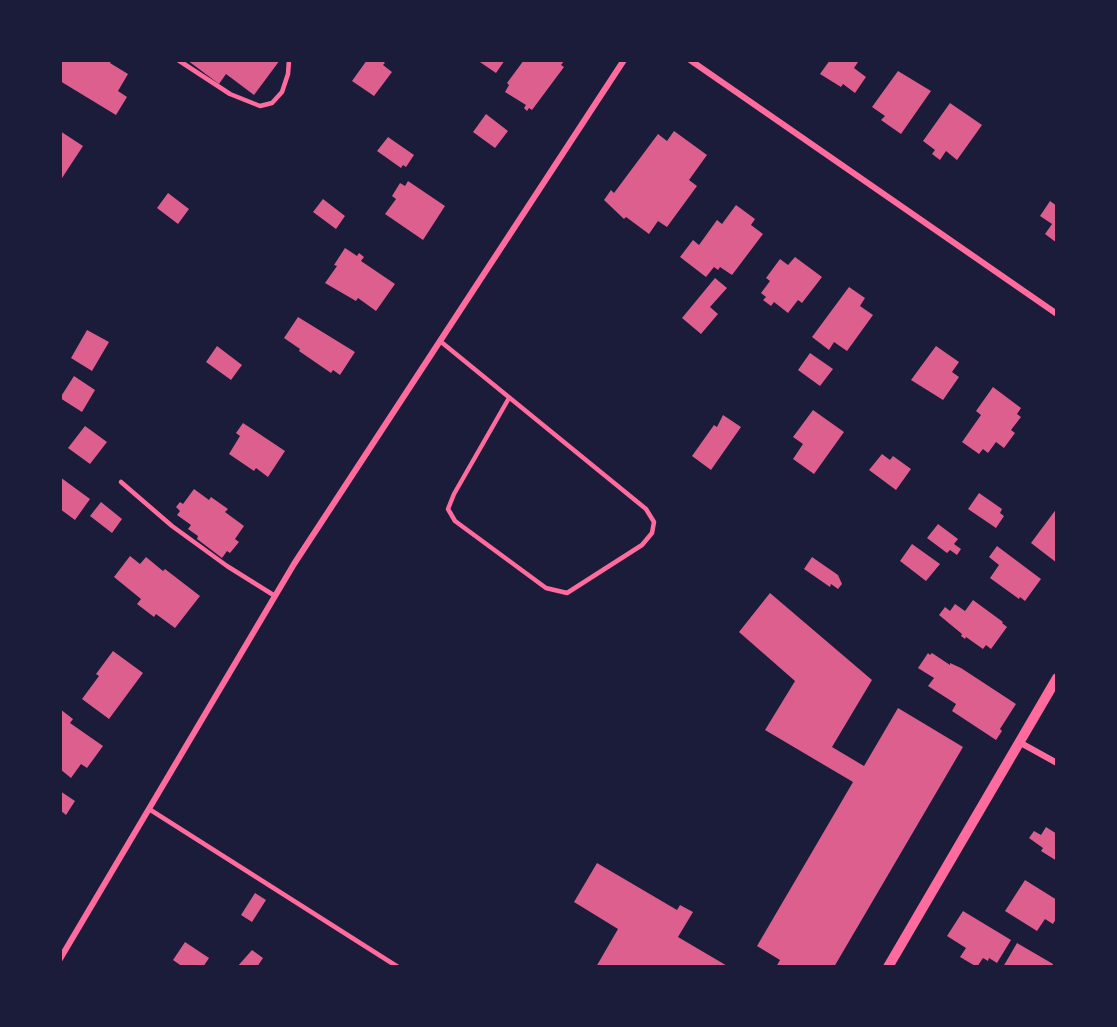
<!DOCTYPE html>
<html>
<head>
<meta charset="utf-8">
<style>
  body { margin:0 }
  #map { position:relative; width:1117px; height:1027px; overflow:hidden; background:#1b1b3a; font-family:Karla,sans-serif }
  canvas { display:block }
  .frame { position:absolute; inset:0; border:62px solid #1b1b3a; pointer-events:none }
</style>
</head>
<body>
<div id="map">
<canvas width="1117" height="1027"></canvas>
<div class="frame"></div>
</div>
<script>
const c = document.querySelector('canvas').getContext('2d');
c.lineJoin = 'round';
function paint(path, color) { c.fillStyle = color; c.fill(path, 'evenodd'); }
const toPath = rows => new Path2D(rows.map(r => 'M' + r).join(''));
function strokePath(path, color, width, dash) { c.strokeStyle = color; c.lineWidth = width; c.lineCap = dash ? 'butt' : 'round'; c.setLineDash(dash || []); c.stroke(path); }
paint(toPath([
  [60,60,112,60,110,63,128,74,118,91,127,97,116,115,60,81],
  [187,60,280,60,254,95,226,74,219,84],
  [367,60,381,60,385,63,383,65,392,72,374,96,352,81],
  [477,60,505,60,496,73],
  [524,60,564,61,561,65,564,67,532,110,529,108,527,111,524,108,526,105,505,92,509,85,507,83],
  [830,60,858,62,854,68,866,77,855,93,843,84,841,87,820,74],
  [898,71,931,91,901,134,881,120,885,116,872,107],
  [950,103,982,125,957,160,946,151,940,160,932,154,935,150,923,141],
  [486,114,508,131,495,148,473,132],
  [60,131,83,146,62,178,60,176],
  [674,131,707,155,689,180,697,186,667,227,658,221,649,234,626,217,624,219,604,200,611,190,614,193,658,134,667,141],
  [388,137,414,155,406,167,403,165,401,168,377,151],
  [408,181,445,206,423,240,385,214,396,199,392,196,400,183,405,186],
  [168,193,189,209,178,224,157,208],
  [323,199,345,216,336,229,313,212],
  [1050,201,1057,206,1057,243,1045,234,1052,224,1040,216],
  [736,205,755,219,751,225,763,234,732,275,720,267,718,270,714,267,706,277,680,257,693,240,699,245,717,220,722,224],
  [345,248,357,256,359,253,364,257,361,261,395,284,376,311,358,298,356,301,325,283,337,266,334,265],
  [795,257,822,277,802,303,798,300,788,313,774,302,771,306,763,300,766,297,761,293,770,281,766,278,780,259,788,265],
  [715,278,727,288,710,307,718,314,701,334,682,318],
  [849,287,865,298,860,306,873,315,847,351,834,342,829,350,812,337],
  [298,317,355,352,340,375,333,370,331,373,299,351,300,349,284,338],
  [87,330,109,342,92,371,71,358],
  [217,346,242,365,231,380,206,362],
  [936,346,959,362,952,372,959,377,943,400,911,380],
  [810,353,833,369,820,386,798,370],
  [74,376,95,390,82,412,60,398],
  [993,387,1021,408,1017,414,1021,417,1011,430,1015,433,1004,448,996,442,988,453,983,449,979,454,962,442,981,415,976,411],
  [813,410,844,432,814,474,793,459,803,444,793,437],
  [723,415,741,427,711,470,692,456,714,425,717,427],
  [243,423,285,451,268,477,256,468,254,471,229,454,240,436,236,433],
  [85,426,107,442,90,464,68,448],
  [882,454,890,460,893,456,911,469,896,490,869,470],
  [60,477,90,499,75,520,60,509],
  [194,489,209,500,211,497,228,509,225,512,244,526,235,539,239,542,230,553,227,551,222,558,197,539,198,536,188,529,191,525,177,515,180,511,176,507,180,502,183,504],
  [979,493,1002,509,1000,513,1004,516,996,528,968,509],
  [101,502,122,519,112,533,90,516],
  [1057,508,1057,563,1031,543],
  [938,524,958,539,954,544,961,549,957,555,950,550,947,553,927,538],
  [912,544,940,564,926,581,900,561],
  [997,546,1041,579,1025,601,1020,597,1019,599,990,578,999,565,989,557],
  [130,556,140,564,146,557,163,571,165,569,200,596,175,628,156,614,154,617,137,604,141,599,114,577],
  [812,557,838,575,842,584,838,589,831,584,830,587,804,569],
  [770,593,872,680,832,747,864,766,898,708,963,747,834,967,776,967,780,960,757,946,853,782,765,730,795,681,739,632],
  [973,600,1003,622,1002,623,1007,627,991,649,986,645,983,649,966,637,965,639,961,636,962,634,939,615,945,607,950,611,955,604,965,611],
  [113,651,143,673,109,719,82,699,99,676,96,674],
  [928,653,930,655,932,653,950,665,950,663,961,668,1016,704,1000,729,1002,731,996,740,952,711,956,704,928,686,934,678,918,668],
  [60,709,73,719,70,723,103,746,87,768,81,764,71,778,60,769],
  [60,791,75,801,66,815,60,810],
  [1046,827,1057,834,1057,861,1041,851,1043,848,1029,838,1034,831,1041,835],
  [597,863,677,910,680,905,693,912,678,937,729,967,596,967,618,929,574,902],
  [1025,880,1057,900,1057,917,1053,924,1045,919,1037,931,1005,911],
  [255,893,266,900,252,922,241,915],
  [963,911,1011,940,997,963,989,958,988,961,983,958,977,967,960,957,966,948,947,936],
  [185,942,209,958,203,967,183,967,173,960],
  [1017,943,1053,964,1052,967,1003,967],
  [252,950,263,958,257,967,237,967]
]), '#dd5f8e');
strokePath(toPath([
  [178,60,230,94,260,106,272,103,282,92,288,74,289,60],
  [440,341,646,509,654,522,652,533,642,545,567,593,546,588,455,521,448,509,454,494,509,398],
  [121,482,172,526,227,566,275,596],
  [149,809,398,967]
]), '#ff6b9d', 4.5);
strokePath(toPath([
  [690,60,1057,314],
  [1019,742,1057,763],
  [60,959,294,564,624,60]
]), '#ff6b9d', 6);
strokePath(toPath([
  [888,967,1057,678]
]), '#ff6b9d', 10);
</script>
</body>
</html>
